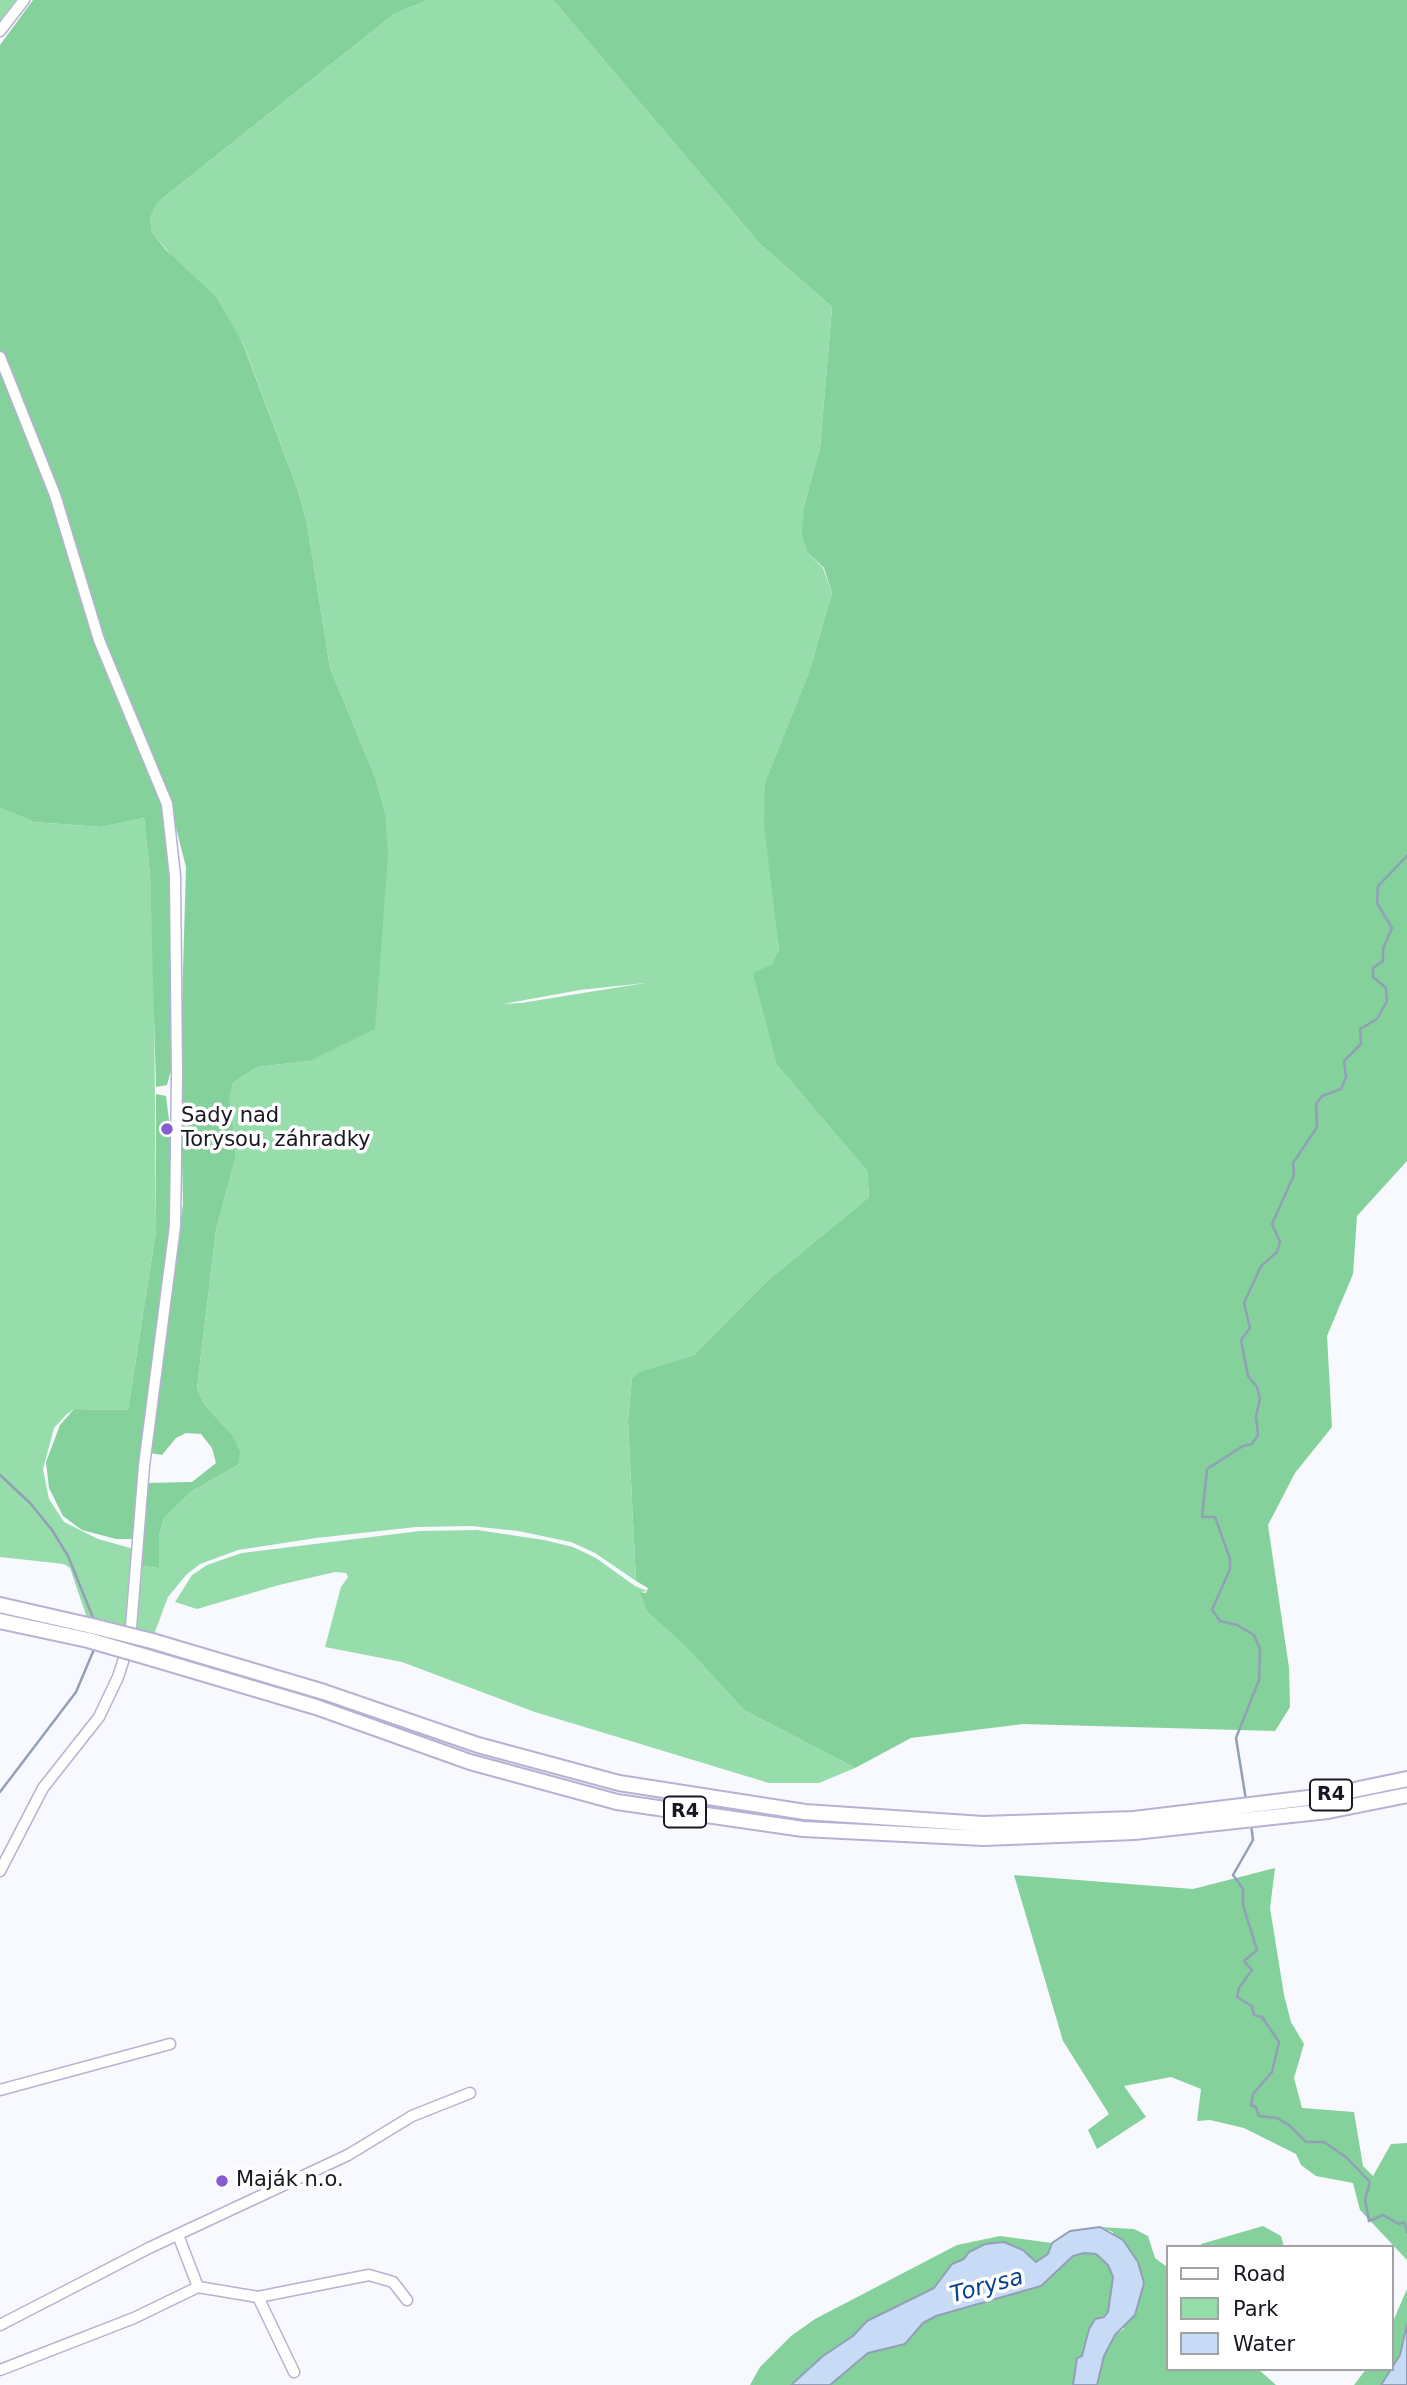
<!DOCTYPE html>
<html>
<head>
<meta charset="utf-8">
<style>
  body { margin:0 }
  #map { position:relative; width:1407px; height:2385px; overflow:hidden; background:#f8f8ff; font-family:"DejaVu Sans",sans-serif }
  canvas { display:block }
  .legend { position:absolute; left:1166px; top:2245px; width:228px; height:126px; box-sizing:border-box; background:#fff; border:2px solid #a3a2a7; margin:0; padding:9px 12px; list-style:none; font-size:21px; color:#181723 }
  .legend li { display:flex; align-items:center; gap:14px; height:35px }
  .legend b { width:35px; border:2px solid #a3a2a7 }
</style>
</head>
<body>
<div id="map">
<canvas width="1407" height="2385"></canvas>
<ul class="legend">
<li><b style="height:9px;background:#fff"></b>Road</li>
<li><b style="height:19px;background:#96ddab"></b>Park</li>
<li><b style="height:19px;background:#c7daf6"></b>Water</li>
</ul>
</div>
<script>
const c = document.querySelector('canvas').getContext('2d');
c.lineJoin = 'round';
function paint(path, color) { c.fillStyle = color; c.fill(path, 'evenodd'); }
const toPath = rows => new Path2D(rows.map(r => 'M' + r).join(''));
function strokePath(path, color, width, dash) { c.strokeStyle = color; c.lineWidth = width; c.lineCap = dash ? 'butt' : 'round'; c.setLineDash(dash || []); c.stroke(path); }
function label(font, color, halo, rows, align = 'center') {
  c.font = font + ' "DejaVu Sans",sans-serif'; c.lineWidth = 7; c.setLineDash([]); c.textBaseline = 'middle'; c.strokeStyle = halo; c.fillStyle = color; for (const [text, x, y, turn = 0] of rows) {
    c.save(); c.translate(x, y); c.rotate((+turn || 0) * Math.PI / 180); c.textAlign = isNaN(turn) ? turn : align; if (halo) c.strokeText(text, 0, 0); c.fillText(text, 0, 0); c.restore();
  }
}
paint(toPath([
  [0,0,16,0,0,23],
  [428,0,553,0,760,244,832,307,820,448,804,506,808,553,823,568,832,593,809,672,765,782,779,949,771,965,777,1065,867,1171,869,1197,767,1281,694,1355,640,1372,632,1378,628,1421,636,1581,595,1553,571,1542,518,1531,471,1526,416,1527,316,1538,238,1550,200,1564,186,1575,168,1597,153,1637,136,1633,142,1566,159,1568,159,1535,164,1518,192,1491,238,1465,233,1436,204,1404,197,1388,216,1230,236,1156,228,1097,233,1083,257,1067,309,1061,385,832,385,812,375,777,330,668,307,524,298,490,243,343,152,232,150,218,158,202,394,14],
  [645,983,521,1003,503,1004,580,990],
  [0,808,34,822,101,827,144,818,150,874,154,985,156,1231,128,1410,74,1409,66,1415,54,1428,43,1469,49,1499,64,1522,98,1539,134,1549,127,1630,88,1621,70,1568,64,1564,0,1557],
  [477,1530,544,1540,573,1547,596,1558,635,1586,647,1591,641,1592,647,1612,686,1647,744,1710,855,1768,819,1783,769,1783,535,1712,402,1662,325,1647,341,1587,348,1577,346,1573,335,1572,279,1585,197,1609,175,1602,192,1575,207,1565,242,1553,420,1531]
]), '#96ddab');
paint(toPath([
  [33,0,428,0,394,14,158,202,150,218,152,232,166,250,216,297,243,344,298,490,307,524,330,668,375,777,385,812,388,855,375,1029,309,1061,257,1067,233,1083,229,1097,236,1156,216,1230,197,1388,204,1404,233,1436,240,1452,238,1465,192,1491,164,1518,159,1535,159,1568,142,1566,147,1483,192,1482,216,1463,212,1448,201,1434,186,1433,176,1438,162,1455,150,1453,183,1204,180,1076,186,867,172,812,171,1070,167,1085,156,1087,150,874,144,818,101,827,34,822,0,808,0,45],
  [553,0,1407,0,1407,1161,1357,1216,1353,1274,1327,1336,1332,1427,1295,1473,1268,1525,1289,1668,1290,1707,1275,1731,1023,1724,911,1738,855,1768,744,1710,686,1647,647,1612,640,1592,646,1593,648,1588,636,1581,628,1421,632,1378,639,1372,694,1355,767,1281,869,1197,867,1171,777,1065,753,973,771,965,779,949,764,825,765,782,809,672,832,593,824,568,808,553,802,535,804,506,820,448,832,307,760,244],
  [156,1094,166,1096,170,1128,170,1224,141,1446,133,1539,116,1539,82,1530,63,1516,49,1488,46,1462,60,1425,74,1409,128,1410,156,1231],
  [1275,1868,1270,1908,1284,1995,1291,2022,1304,2044,1294,2078,1302,2108,1354,2112,1363,2166,1373,2176,1391,2144,1407,2143,1407,2260,1360,2210,1353,2183,1316,2176,1301,2165,1296,2154,1244,2128,1210,2120,1197,2121,1201,2089,1171,2077,1124,2086,1146,2117,1097,2149,1088,2130,1109,2114,1063,2041,1014,1875,1193,1889],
  [1263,2226,1281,2236,1284,2247,1202,2247,1201,2244],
  [1100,2227,1134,2229,1148,2236,1155,2258,1167,2267,1167,2369,1258,2369,1276,2385,1097,2385,1104,2356,1115,2335,1124,2329,1113,2232],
  [1000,2236,1052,2243,1048,2254,1036,2262,1023,2250,969,2252,964,2259,952,2264,934,2288,867,2321,853,2336,823,2356,791,2385,750,2385,760,2367,791,2336,815,2319,957,2245],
  [1084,2253,1096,2254,1108,2265,1113,2276,1113,2293,1108,2312,1089,2329,1082,2356,1077,2358,1073,2385,830,2385,868,2353,905,2344,923,2323,936,2316,1041,2286,1073,2256],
  [1407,2289,1407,2324,1400,2355,1381,2385,1354,2385,1366,2369,1391,2369,1391,2326]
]), '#84d19b');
const water = toPath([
  [1100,2227,1123,2240,1138,2262,1144,2283,1135,2315,1115,2335,1104,2356,1097,2385,1073,2385,1077,2358,1082,2356,1089,2329,1095,2319,1104,2317,1108,2312,1113,2277,1108,2265,1096,2254,1084,2253,1073,2256,1041,2286,936,2316,923,2323,905,2344,868,2353,830,2385,791,2385,823,2356,853,2336,867,2321,934,2288,952,2264,964,2259,969,2252,985,2244,1004,2242,1023,2250,1036,2262,1048,2254,1052,2243,1070,2231,1100,2227],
  [1407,2324,1407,2385,1381,2385,1400,2355,1407,2324]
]);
paint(water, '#c7daf6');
strokePath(water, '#92a0b7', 2);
strokePath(toPath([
  [0,1475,30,1503,52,1530,68,1556,94,1620],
  [0,1792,76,1692,95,1647],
  [1246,1800,1236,1738,1259,1680,1260,1649,1254,1635,1237,1625,1220,1621,1212,1610,1230,1569,1230,1559,1215,1517,1202,1517,1207,1469,1243,1446,1252,1444,1258,1435,1256,1416,1260,1399,1257,1387,1248,1376,1241,1340,1250,1328,1244,1303,1261,1266,1277,1252,1280,1242,1272,1224,1294,1175,1293,1163,1317,1127,1316,1104,1322,1096,1341,1089,1346,1077,1344,1061,1361,1044,1360,1029,1377,1019,1387,1001,1386,988,1373,977,1373,968,1383,961,1383,949,1392,928,1377,903,1378,886,1407,856],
  [1251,1824,1253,1840,1233,1875,1243,1889,1243,1905,1257,1950,1244,1961,1252,1970,1239,1988,1237,1997,1252,2006,1254,2015,1262,2017,1279,2042,1272,2072,1253,2094,1251,2105,1256,2107,1259,2116,1277,2118,1289,2125,1306,2142,1324,2142,1346,2157,1370,2182,1365,2200,1369,2221,1383,2215,1399,2224,1404,2222,1407,2232]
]), '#92a0b7', 2.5);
const minor = toPath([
  [0,31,24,0],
  [0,357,55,495,99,640,167,804,175,876,177,1075,175,1226,144,1466,130,1640,118,1677,99,1717,43,1788,0,1871],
  [0,2090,170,2044],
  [178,2235,198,2287],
  [258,2297,294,2372],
  [0,2325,149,2248,348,2155,412,2116,470,2093],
  [0,2370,134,2318,198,2287,258,2297,369,2275,393,2282,407,2300]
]);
const highway = toPath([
  [0,1605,92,1626],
  [0,1621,88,1640],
  [152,1641,324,1692,478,1745,619,1783,805,1812,983,1824,1134,1819,1325,1796,1407,1779],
  [147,1657,316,1707,470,1762,617,1802,803,1829,984,1838,1134,1832,1328,1811,1407,1795]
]);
strokePath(minor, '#b7b2d4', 13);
strokePath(highway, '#b7b2d4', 18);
strokePath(minor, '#fff', 10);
strokePath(highway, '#fff', 14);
const highwayBridge = toPath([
  [92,1626,152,1641],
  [88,1640,147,1657]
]);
strokePath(highwayBridge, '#b7b2d4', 18, []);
strokePath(highwayBridge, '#fff', 14);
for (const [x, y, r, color] of [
  [167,1129,7,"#885ad4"],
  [222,2181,7,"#885ad4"]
]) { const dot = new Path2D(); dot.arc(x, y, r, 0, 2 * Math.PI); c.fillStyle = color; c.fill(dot); strokePath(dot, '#fff', 2.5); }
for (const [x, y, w] of [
  [1331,1795,42],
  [685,1812,42]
]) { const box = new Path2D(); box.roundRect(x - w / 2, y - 15.5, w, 31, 5); c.fillStyle = '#fff'; c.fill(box); strokePath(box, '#181723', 2); }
label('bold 19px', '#181723', null, [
  ["R4",1331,1795],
  ["R4",685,1812]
]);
label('21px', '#181723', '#fff', [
  ["Sady nad",181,1117],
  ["Torysou, záhradky",181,1141],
  ["Maják n.o.",236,2181]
], 'left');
label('italic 23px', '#08418e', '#fff', [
  ["Torysa",987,2287,-15]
]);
</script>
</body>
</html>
